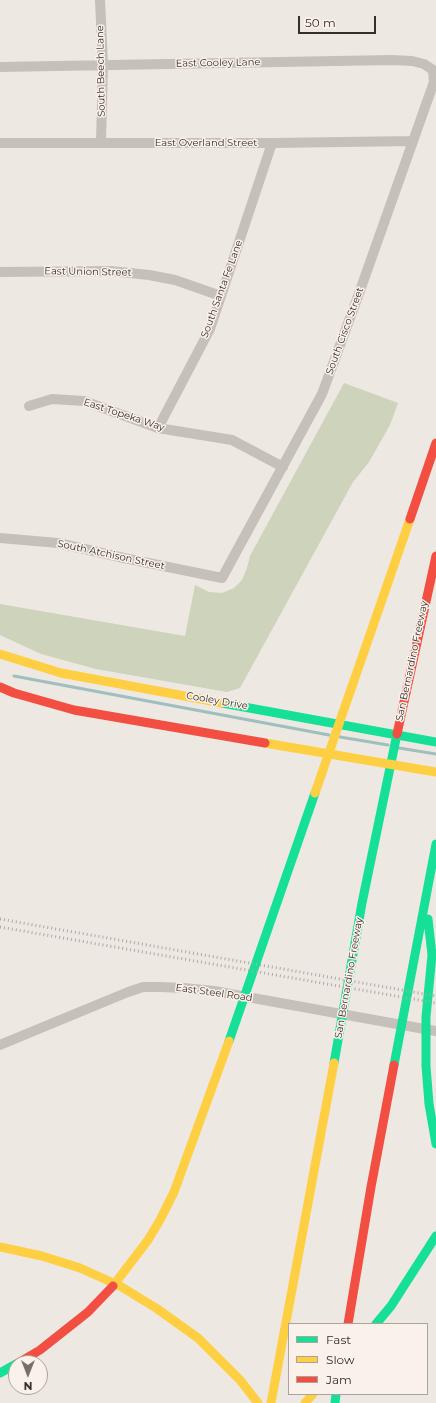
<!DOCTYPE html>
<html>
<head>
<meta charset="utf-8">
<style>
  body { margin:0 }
  #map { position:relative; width:436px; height:1403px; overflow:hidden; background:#ede8e2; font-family:Montserrat,sans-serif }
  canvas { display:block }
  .legend { position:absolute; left:288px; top:1323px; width:140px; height:72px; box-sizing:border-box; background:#faf2ea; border:1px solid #aca39d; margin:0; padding:5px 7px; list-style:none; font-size:12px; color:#372d29 }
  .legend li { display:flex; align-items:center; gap:8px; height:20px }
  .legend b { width:20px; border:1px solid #aca39d }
  .north { position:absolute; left:8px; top:1355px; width:40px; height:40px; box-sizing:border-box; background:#faf2ea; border:1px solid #aca39d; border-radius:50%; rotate:180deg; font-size:11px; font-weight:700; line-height:16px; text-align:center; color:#372d29 }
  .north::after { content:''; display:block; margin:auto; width:14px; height:18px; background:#776e6a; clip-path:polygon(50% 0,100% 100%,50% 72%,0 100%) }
  .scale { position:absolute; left:298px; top:16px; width:78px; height:18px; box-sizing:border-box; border:2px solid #372d29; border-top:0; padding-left:5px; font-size:12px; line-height:14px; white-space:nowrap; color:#372d29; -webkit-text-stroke:3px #faf2ea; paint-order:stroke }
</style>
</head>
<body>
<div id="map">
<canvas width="436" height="1403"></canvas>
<ul class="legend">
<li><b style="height:5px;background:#16e098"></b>Fast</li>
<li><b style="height:5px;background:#ffcf43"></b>Slow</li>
<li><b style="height:5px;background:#f24e42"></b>Jam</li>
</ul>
<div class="north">N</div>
<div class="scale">50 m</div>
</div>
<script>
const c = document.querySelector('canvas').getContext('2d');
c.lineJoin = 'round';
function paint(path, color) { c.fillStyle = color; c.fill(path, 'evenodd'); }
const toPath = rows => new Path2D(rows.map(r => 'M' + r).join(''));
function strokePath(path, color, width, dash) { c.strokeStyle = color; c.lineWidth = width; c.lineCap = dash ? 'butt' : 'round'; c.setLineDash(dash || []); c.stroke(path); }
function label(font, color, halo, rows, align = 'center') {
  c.font = font + ' Montserrat,sans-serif'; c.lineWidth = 3; c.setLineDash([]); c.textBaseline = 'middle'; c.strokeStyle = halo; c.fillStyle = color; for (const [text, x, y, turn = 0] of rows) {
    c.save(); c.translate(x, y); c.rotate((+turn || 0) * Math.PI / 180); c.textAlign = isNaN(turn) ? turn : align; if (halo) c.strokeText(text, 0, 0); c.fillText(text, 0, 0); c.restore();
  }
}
paint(toPath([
  [344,383,398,403,390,425,369,462,353,482,240,688,227,692,96,669,41,654,0,635,0,604,185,636,195,585,209,592,222,593,234,588,242,580,247,568,250,556]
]), '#ced3bc');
strokePath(toPath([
  [14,676,329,735],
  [340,737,388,745],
  [399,748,436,754]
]), '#9ebfbe', 3);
strokePath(toPath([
  [100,0,103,64,101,142],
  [0,67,392,60,412,61,424,64,433,70,434,82,357,299,322,394,222,578,124,558,58,543,0,538],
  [0,143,272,143,413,141],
  [0,272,111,271,149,275,175,280,221,296],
  [29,406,52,399,84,401,158,428,232,440,283,467],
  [158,428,210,329,272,143],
  [0,1045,128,992,143,987,160,987,184,988,214,991,436,1031]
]), '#c6c0bb', 10);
strokePath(toPath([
  [222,703,436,742],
  [428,919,432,955,426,1017,426,1066,429,1104,436,1144],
  [229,1041,315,793],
  [334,1063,362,903,397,734],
  [394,1065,436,844],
  [376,1324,391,1306,436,1236],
  [0,1373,16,1364],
  [335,1403,336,1394]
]), '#16e098', 9);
strokePath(toPath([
  [0,654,61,673,222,703],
  [265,743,436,772],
  [315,793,410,519],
  [0,1247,42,1256,80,1268,120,1286,156,1308,198,1338,240,1380,258,1403],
  [113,1286,148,1240,160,1220,174,1192,229,1041],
  [271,1403,334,1063],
  [305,1403,313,1394]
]), '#ffcf43', 9);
strokePath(toPath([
  [410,519,436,443],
  [0,687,14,693,74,710,265,743],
  [397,734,436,556],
  [348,1324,371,1187,394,1065],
  [18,1363,40,1350,88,1312,113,1286]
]), '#f24e42', 9);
strokePath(toPath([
  [0,919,436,996],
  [0,927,436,1003]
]), '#aea9a5', 3, [1, 3]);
label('10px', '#372d29', '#faf2ea', [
  ["East Cooley Lane",218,63,-1],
  ["South Beech Lane",101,71,-91],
  ["East Overland Street",206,143],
  ["East Union Street",88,272,1],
  ["South Santa Fe Lane",222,289,-70],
  ["South Cisco Street",345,331,-70],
  ["East Topeka Way",124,415,18],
  ["South Atchison Street",111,555,12],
  ["San Bernardino Freeway",412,661,-78],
  ["Cooley Drive",217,701,10],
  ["San Bernardino Freeway",349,978,-80],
  ["East Steel Road",214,993,8]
]);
</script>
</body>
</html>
